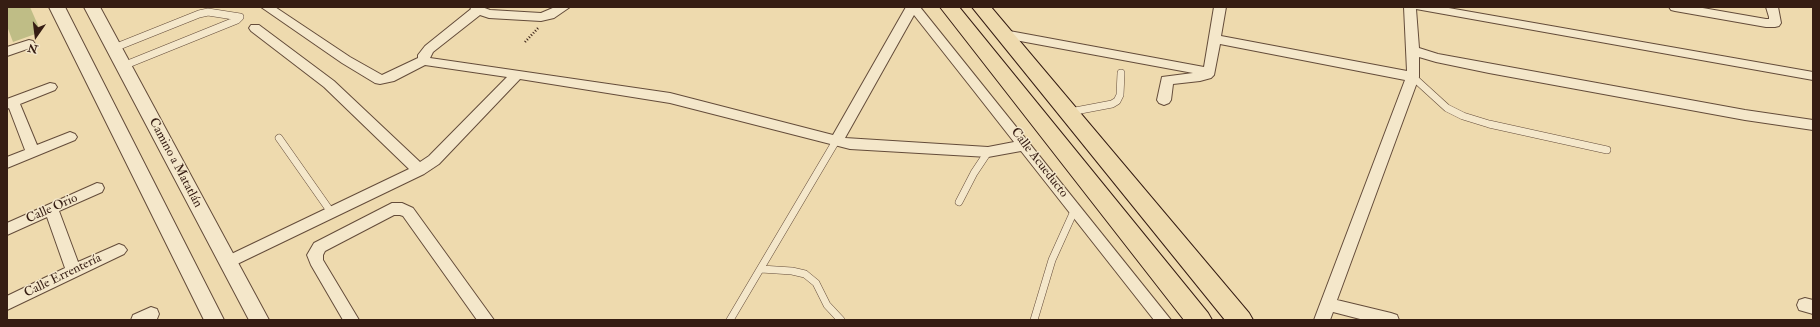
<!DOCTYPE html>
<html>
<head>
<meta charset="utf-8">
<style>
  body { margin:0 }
  #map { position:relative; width:1820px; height:327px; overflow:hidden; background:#eedaae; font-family:"IM FELL Double Pica",serif }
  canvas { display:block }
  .frame { position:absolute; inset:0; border:8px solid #361d13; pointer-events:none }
  .north { position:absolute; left:16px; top:16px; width:40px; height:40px; -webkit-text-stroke:3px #f4e7ca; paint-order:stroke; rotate:194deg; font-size:11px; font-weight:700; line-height:16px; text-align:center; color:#361d13 }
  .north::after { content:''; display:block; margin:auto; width:14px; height:18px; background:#361d13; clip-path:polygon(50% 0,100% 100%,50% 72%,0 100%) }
</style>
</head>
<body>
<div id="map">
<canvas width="1820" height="327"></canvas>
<div class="frame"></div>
<div class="north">N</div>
</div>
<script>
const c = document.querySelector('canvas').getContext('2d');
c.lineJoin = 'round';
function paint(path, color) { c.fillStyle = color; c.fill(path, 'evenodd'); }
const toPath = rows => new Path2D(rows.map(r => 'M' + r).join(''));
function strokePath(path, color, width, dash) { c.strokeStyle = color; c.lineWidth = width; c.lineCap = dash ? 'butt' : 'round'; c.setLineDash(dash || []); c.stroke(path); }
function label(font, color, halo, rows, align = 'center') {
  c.font = font + ' "IM FELL Double Pica",serif'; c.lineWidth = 3; c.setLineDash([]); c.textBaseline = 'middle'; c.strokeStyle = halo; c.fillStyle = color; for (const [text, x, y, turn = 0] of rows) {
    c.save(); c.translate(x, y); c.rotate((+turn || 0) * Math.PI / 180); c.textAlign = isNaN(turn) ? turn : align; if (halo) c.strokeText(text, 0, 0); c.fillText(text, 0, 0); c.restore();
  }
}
paint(toPath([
  [7,7,30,7,41,32,13,42,7,26]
]), '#bfbd86');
const service = toPath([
  [114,48,199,14,208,12,240,17,237,20,123,66],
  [1413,77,1447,108,1463,116,1489,124,1607,150],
  [1070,112,1112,104,1117,101,1120,95,1121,73],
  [279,138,331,212],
  [959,202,974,173,988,152],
  [761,269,792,271,805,274,816,283,827,305,841,320],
  [730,320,836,141],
  [1034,320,1052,260,1075,209]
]);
const minor = toPath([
  [261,7,275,7,350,57,382,75,418,58,418,55,425,46,471,9,470,7,482,7,490,10,541,13,555,7,570,7,554,18,541,21,489,18,480,15,433,52,430,58,670,93,833,135,906,7,920,7,1171,320,1154,320,1021,151,988,157,850,149,670,103,520,79,439,164,424,174,233,266,228,268,223,266,220,262,223,258,409,169,324,87,251,31,249,28,251,25,259,25,334,81,420,162,429,156,507,77,425,65,394,81,380,84,375,83,342,63,261,7],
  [914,15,974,91,1014,142,988,147,845,138,914,15],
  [1214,7,1226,7,1221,36,1407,71,1404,7,1443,7,1813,72,1813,80,1416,9,1419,48,1438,54,1745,110,1813,120,1813,130,1745,120,1489,73,1436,62,1419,57,1419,77,1337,300,1391,313,1397,315,1399,320,1364,320,1333,312,1330,320,1314,320,1405,80,1220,44,1214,75,1211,78,1200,81,1173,84,1171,100,1169,103,1164,105,1159,103,1157,100,1162,77,1193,73,1004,38,1000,37,998,34,1000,31,1004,30,1204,67,1214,7],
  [1669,7,1697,7,1766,19,1769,19,1769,17,1766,7,1778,7,1781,23,1779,26,1775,27,1766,27,1675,11,1671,10,1669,7],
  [29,40,33,41,35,44,33,47,7,56,7,47,29,40],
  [50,83,55,84,57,87,55,90,20,104,37,145,70,132,75,134,77,137,75,140,7,168,7,157,25,150,9,108,7,109,7,99,50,83],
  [97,183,102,184,104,188,102,192,59,211,78,262,119,244,124,246,127,250,124,254,7,310,7,296,65,268,47,217,7,235,7,223,97,183],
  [392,203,402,203,413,208,494,320,477,320,403,216,400,215,394,215,325,251,323,255,323,260,359,320,343,320,311,265,307,255,314,243,392,203],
  [1805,298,1813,300,1813,314,1799,310,1797,305,1799,300,1805,298],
  [151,307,157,309,159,314,157,319,131,320,133,315,151,307]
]);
const tertiary = toPath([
  [49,7,65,7,224,320,204,320,49,7],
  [84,7,100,7,269,320,249,320,84,7]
]);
const trunk = toPath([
  [940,7,959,7,1208,313,1212,320,1184,320,940,7],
  [972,7,991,7,1249,313,1253,320,1225,320,972,7]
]);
strokePath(service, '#644c3a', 8);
strokePath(minor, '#644c3a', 2);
strokePath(tertiary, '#644c3a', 2);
strokePath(trunk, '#361d13', 2);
strokePath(toPath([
  [525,42,539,27]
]), '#361d13', 2.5, [1, 2]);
strokePath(service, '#f4e7ca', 7);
paint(minor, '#f4e7ca');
paint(tertiary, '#f4e7ca');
paint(trunk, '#eedaae');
label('13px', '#361d13', '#f4e7ca', [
  ["Camino a Matatlán",175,163,62],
  ["Calle Acueducto",1039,163,52],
  ["Calle Orio",52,209,-24],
  ["Calle Errentería",63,276,-26]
]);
</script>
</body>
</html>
